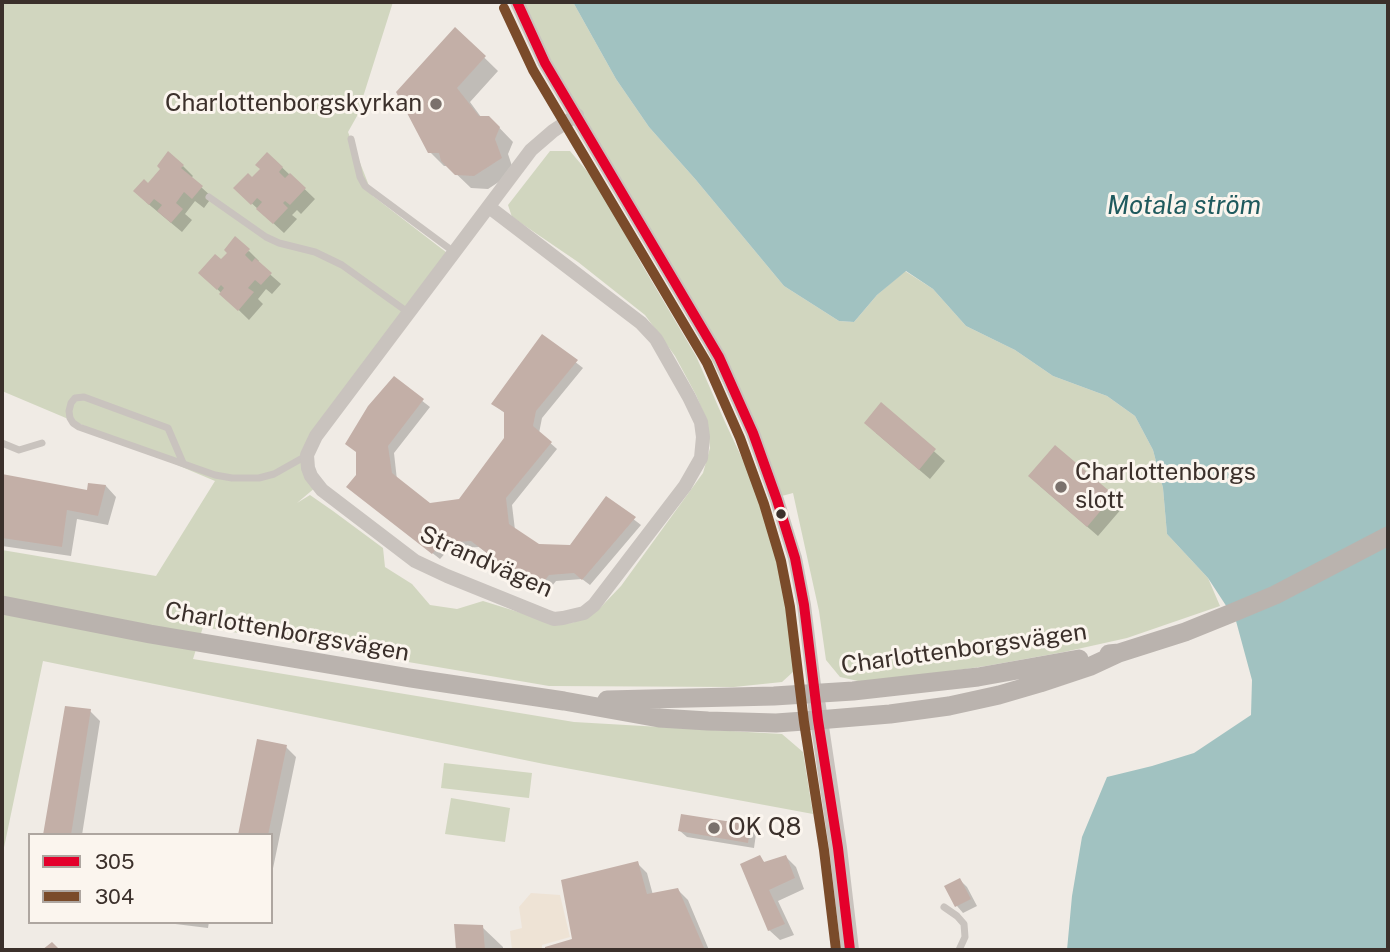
<!DOCTYPE html>
<html>
<head>
<meta charset="utf-8">
<style>
  body { margin:0 }
  #map { position:relative; width:1390px; height:952px; overflow:hidden; background:#f0ebe5; font-family:"Public Sans",sans-serif }
  canvas { display:block }
  .frame { position:absolute; inset:0; border:4px solid #3b302b; pointer-events:none }
  .legend { position:absolute; left:28px; top:833px; width:245px; height:91px; box-sizing:border-box; background:#fbf5ee; border:2px solid #aea6a0; margin:0; padding:9px 12px; list-style:none; font-size:21px; color:#3b302b }
  .legend li { display:flex; align-items:center; gap:14px; height:35px }
  .legend b { width:35px; border:2px solid #aea6a0 }
</style>
</head>
<body>
<div id="map">
<canvas width="1390" height="952"></canvas>
<div class="frame"></div>
<ul class="legend">
<li><b style="height:9px;background:#e4002b"></b>305</li>
<li><b style="height:9px;background:#7a4b2a"></b>304</li>
</ul>
</div>
<script>
const c = document.querySelector('canvas').getContext('2d');
c.lineJoin = 'round';
function paint(path, color) { c.fillStyle = color; c.fill(path, 'evenodd'); }
const toPath = rows => new Path2D(rows.map(r => 'M' + r).join(''));
function strokePath(path, color, width, dash) { c.strokeStyle = color; c.lineWidth = width; c.lineCap = dash ? 'butt' : 'round'; c.setLineDash(dash || []); c.stroke(path); }
function label(font, color, halo, rows, align = 'center') {
  c.font = font + ' "Public Sans",sans-serif'; c.lineWidth = 6; c.setLineDash([]); c.textBaseline = 'middle'; c.strokeStyle = halo; c.fillStyle = color; for (const [text, x, y, turn = 0] of rows) {
    c.save(); c.translate(x, y); c.rotate((+turn || 0) * Math.PI / 180); c.textAlign = isNaN(turn) ? turn : align; if (halo) c.strokeText(text, 0, 0); c.fillText(text, 0, 0); c.restore();
  }
}
paint(toPath([
  [2,2,393,2,357,116,348,132,373,196,455,259,307,455,316,487,297,503,310,495,333,511,383,548,385,567,412,584,430,605,457,609,483,601,557,624,572,623,588,616,599,609,621,586,703,473,710,448,707,421,696,395,675,356,645,315,578,262,512,217,508,205,550,151,570,151,597,183,641,263,696,356,725,422,772,522,796,629,793,672,782,682,734,687,549,686,203,627,193,659,574,722,782,734,803,752,813,814,544,764,43,661,2,857,2,550,156,576,215,481,2,391],
  [520,2,573,2,616,79,649,127,696,180,784,286,839,321,854,322,877,295,905,271,933,289,966,326,1015,350,1053,376,1107,396,1135,416,1153,450,1163,488,1167,534,1208,578,1220,606,1127,638,1064,652,986,666,867,683,840,677,826,660,819,611,793,493,778,497,767,472,661,257,602,156],
  [444,763,532,773,529,798,441,788],
  [451,798,510,808,505,842,445,834]
]), '#d1d6bf');
paint(toPath([
  [531,893,560,895,570,937,542,945,542,950,512,950,510,931,522,928,519,907]
]), '#eee3d5');
paint(toPath([
  [573,2,1388,2,1388,950,1067,950,1072,896,1082,837,1107,777,1152,766,1194,753,1251,715,1252,680,1236,621,1208,578,1167,534,1163,488,1153,450,1135,416,1107,396,1053,376,1015,350,966,326,933,289,906,271,877,295,854,322,839,321,784,286,696,180,649,127,616,79]
]), '#a1c2c1');
paint(toPath([
  [455,29,498,71,470,102,481,117,489,117,513,142,508,154,514,172,488,189,471,188,448,166,444,166,430,152],
  [268,154,315,199,301,214,297,210,292,215,297,219,284,233,246,198,253,179,262,169],
  [183,166,193,176,191,178,212,197,204,208,195,201,185,214,192,220,182,232,146,202,149,186],
  [249,251,259,261,257,263,281,284,272,294,266,289,258,299,263,304,249,320,211,283,221,262],
  [542,336,583,368,542,418,539,433,557,449,512,505,515,530,538,546,570,547,606,498,641,525,590,585,582,579,556,581,544,596,479,547,449,549,440,559,355,493,357,475,358,453,347,444,394,379,430,407,394,453,397,480,430,505,460,500,506,439,506,414,493,404],
  [881,405,945,461,930,479,876,433],
  [1055,447,1123,507,1098,536,1040,486],
  [2,476,89,492,89,485,106,486,116,497,108,525,77,519,71,556,2,546],
  [90,711,100,721,82,835,44,835],
  [286,747,296,757,271,878,271,835,239,835],
  [750,827,756,834,754,848,687,837,680,831],
  [759,857,765,863,786,857,796,867,804,889,778,901,794,935,780,940,769,930],
  [637,863,647,873,653,895,678,890,688,900,709,950,547,950,547,949,575,940],
  [960,880,967,887,977,906,963,913,957,906,947,887],
  [159,922,209,922,208,928],
  [456,926,482,927,503,947,503,950,458,950]
]), '#0003');
paint(toPath([
  [455,27,486,56,457,88,479,116,489,116,500,127,495,139,502,158,474,176,455,175,441,161,439,153,428,153,396,92],
  [168,151,184,165,181,168,203,186,192,199,184,192,176,203,183,209,171,223,157,211,162,205,154,199,149,205,133,191,144,179,148,183,160,169,157,166],
  [267,152,283,167,279,172,285,178,290,173,306,188,290,205,285,201,283,203,288,208,273,224,256,209,262,202,257,198,251,205,233,188,248,173,252,177,260,169,255,165],
  [235,236,250,249,245,255,252,262,255,258,272,273,261,285,255,280,248,288,254,292,238,311,219,294,224,288,221,285,217,290,198,273,215,254,221,259,227,253,224,250],
  [542,334,578,360,536,411,533,426,552,442,506,498,509,524,539,544,570,545,606,496,636,517,582,580,574,573,549,575,537,591,471,541,442,543,432,554,346,487,356,475,356,452,345,444,368,406,394,376,424,399,388,446,392,473,430,503,459,499,504,438,504,412,491,404],
  [881,402,936,449,919,470,864,423],
  [1055,445,1114,495,1087,527,1028,476],
  [2,474,87,490,88,483,106,485,98,516,67,510,62,547,2,538],
  [65,706,91,709,71,835,43,835],
  [257,739,287,745,268,835,238,835],
  [681,814,751,825,748,843,678,831],
  [760,855,764,862,786,855,795,878,769,890,785,924,768,931,740,864],
  [638,861,647,894,678,888,705,950,545,950,545,947,572,939,561,880],
  [960,878,971,899,955,907,944,886],
  [454,924,483,925,485,950,456,950],
  [52,942,60,950,42,950]
]), '#c3afa7');
strokePath(toPath([
  [351,139,360,177,365,186,454,252],
  [209,197,266,237,279,243,315,252,342,265,409,313],
  [2,443,19,450,42,443],
  [183,463,168,428,84,397,75,398,71,403,69,411,70,418,73,423,79,427,215,475,232,478,259,478,274,474,306,456],
  [944,907,957,916,964,924,965,937,959,950]
]), '#c9c3be', 7);
strokePath(toPath([
  [517,2,545,63,719,357,753,433,777,500,795,558,804,605,815,693],
  [489,207,641,323,656,339,689,397,701,422,703,437,701,458,685,486,594,605,584,613,563,618,554,619,546,616,447,576,415,561,322,490,311,476,308,468,307,455,316,436,531,150,553,131,577,115]
]), '#c9c3be', 14);
strokePath(toPath([
  [815,693,838,848,850,950]
]), '#c9c3be', 18);
strokePath(toPath([
  [2,605,150,634,410,678,564,701,659,718,708,721,776,723,818,720,890,714,949,706,999,695,1040,683,1091,666,1119,653],
  [1109,654,1119,653,1185,632,1232,613,1275,595,1388,536],
  [607,700,774,696,853,691,978,677,1079,659]
]), '#bab3ae', 19);
strokePath(toPath([
  [517,2,545,63,719,357,753,433,777,500,795,558,804,605,818,720,838,848,850,950]
]), '#e4002b', 10);
strokePath(toPath([
  [504,8,533,70,707,363,740,438,764,504,781,561,790,607,804,722,824,850,836,950]
]), '#7a4b2a', 10);
for (const [x, y, r, color] of [
  [436,104,7,"#7a716c"],
  [1061,487,7,"#7a716c"],
  [781,514,6,"#3b302b"],
  [714,828,7,"#7a716c"]
]) { const dot = new Path2D(); dot.arc(x, y, r, 0, 2 * Math.PI); c.fillStyle = color; c.fill(dot); strokePath(dot, '#fbf5ee', 2.5); }
label('24px', '#3b302b', '#fbf5ee', [
  ["Charlottenborgskyrkan",422,104,"right"],
  ["Charlottenborgs",1075,473],
  ["slott",1075,501],
  ["OK Q8",728,828]
], 'left');
label('24px', '#3b302b', '#fbf5ee', [
  ["Strandvägen",486,562,24],
  ["Charlottenborgsvägen",287,632,10],
  ["Charlottenborgsvägen",964,649,-8]
]);
label('italic 26px', '#1f5a5e', '#fbf5ee', [
  ["Motala ström",1184,206]
]);
</script>
</body>
</html>
